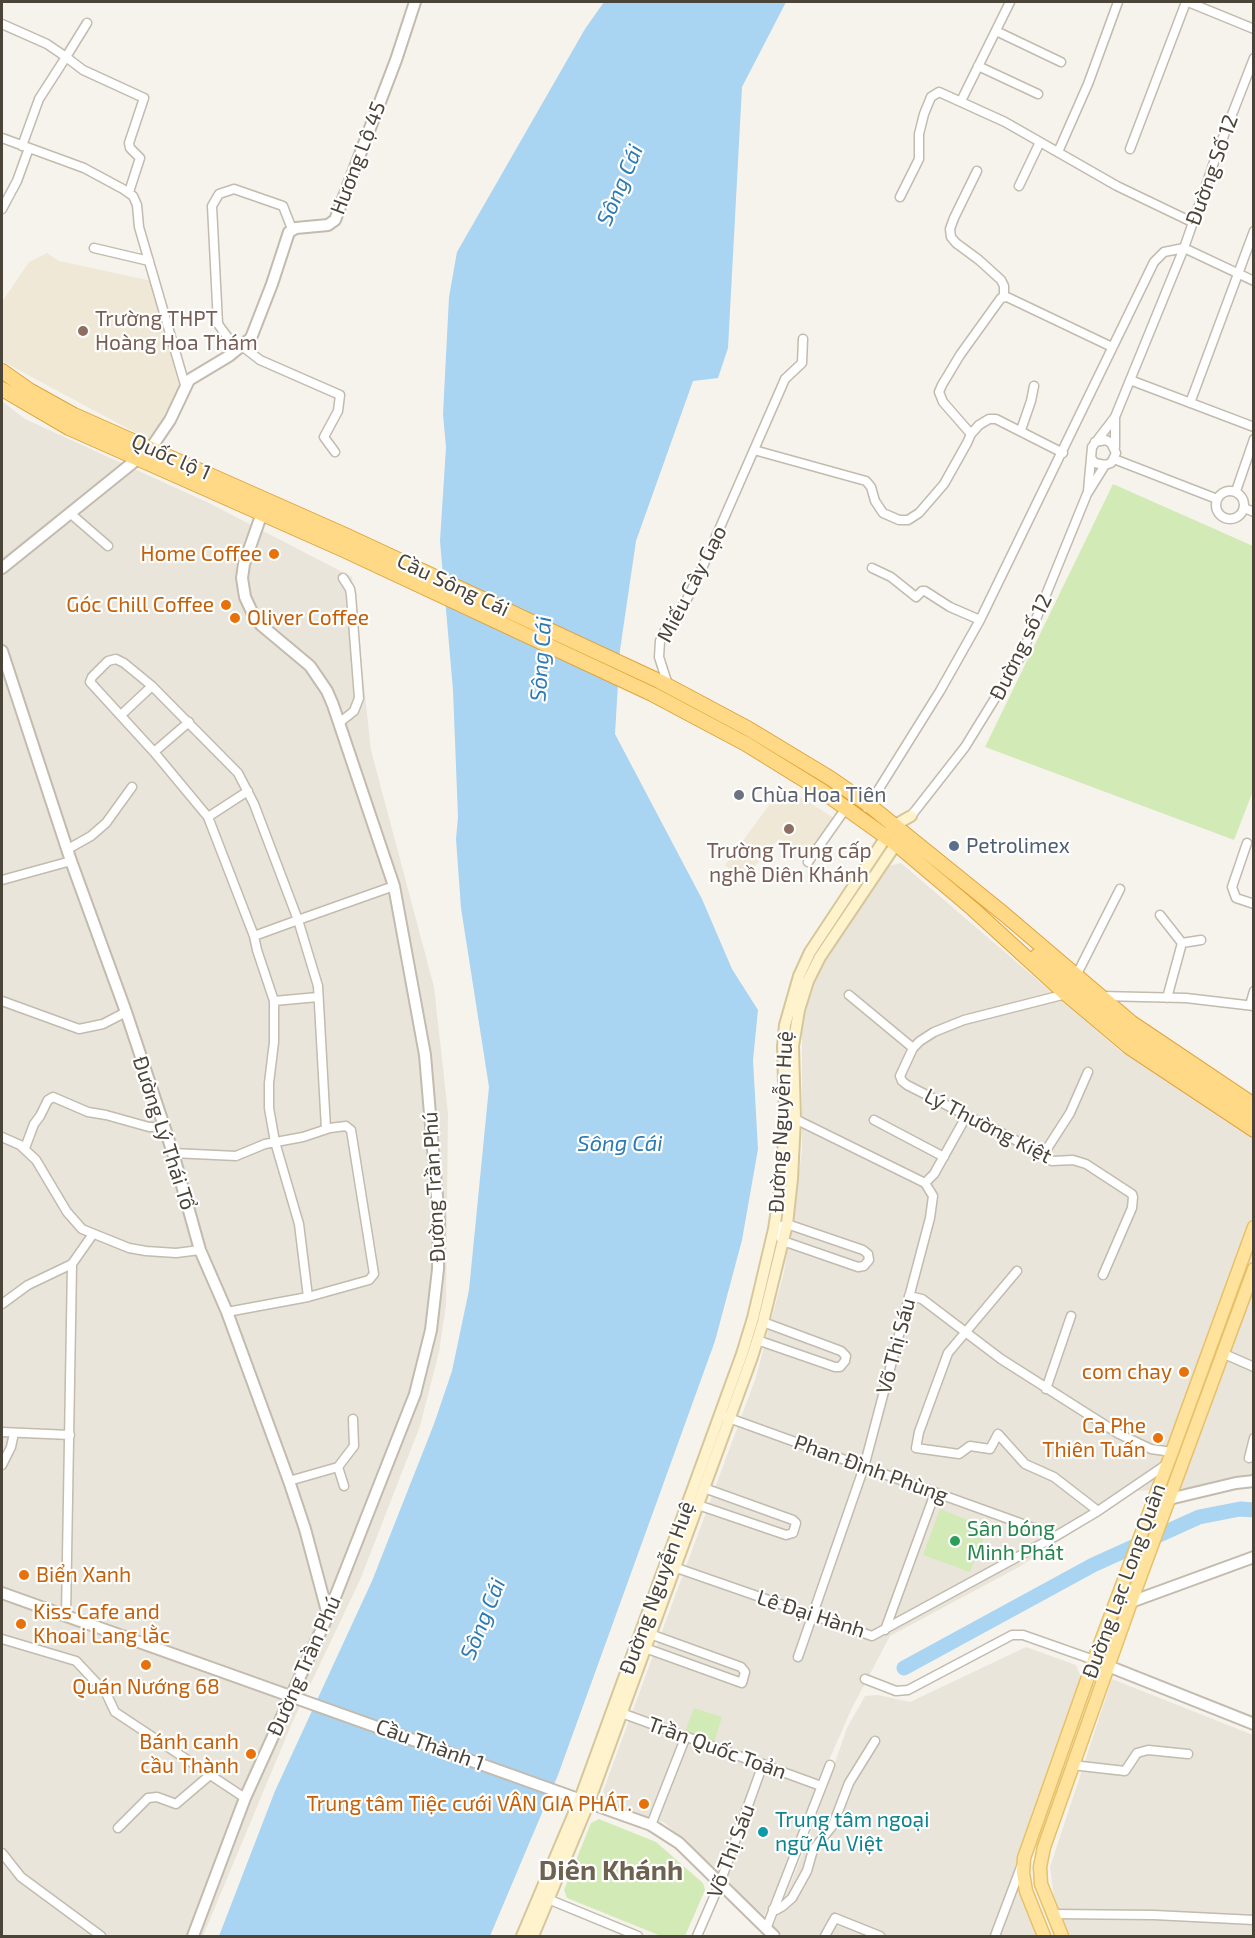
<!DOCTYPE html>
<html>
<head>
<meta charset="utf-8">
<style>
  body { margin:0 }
  #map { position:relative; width:1255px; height:1938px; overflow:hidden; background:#f6f3ec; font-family:"Exo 2",sans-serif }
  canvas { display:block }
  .frame { position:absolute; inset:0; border:3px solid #4b4439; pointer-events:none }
</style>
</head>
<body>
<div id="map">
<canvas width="1255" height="1938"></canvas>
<div class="frame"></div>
</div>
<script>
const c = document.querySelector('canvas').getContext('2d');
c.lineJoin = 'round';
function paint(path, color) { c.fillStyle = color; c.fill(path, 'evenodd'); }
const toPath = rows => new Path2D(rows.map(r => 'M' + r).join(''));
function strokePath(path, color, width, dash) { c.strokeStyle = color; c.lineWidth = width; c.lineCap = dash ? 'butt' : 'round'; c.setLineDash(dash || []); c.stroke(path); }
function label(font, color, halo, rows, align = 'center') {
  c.font = font + ' "Exo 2",sans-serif'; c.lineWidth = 4.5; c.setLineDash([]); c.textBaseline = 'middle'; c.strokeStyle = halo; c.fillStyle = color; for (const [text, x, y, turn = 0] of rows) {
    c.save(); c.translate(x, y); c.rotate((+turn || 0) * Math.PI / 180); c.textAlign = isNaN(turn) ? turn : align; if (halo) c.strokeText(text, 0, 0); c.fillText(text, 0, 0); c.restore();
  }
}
paint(toPath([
  [2,401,25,419,209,503,352,577,371,750,434,987,448,1113,446,1305,439,1352,420,1426,360,1580,292,1723,203,1936,2,1936],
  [901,863,1118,1049,1253,1139,1253,1479,1209,1487,1137,1491,1019,1567,890,1636,851,1710,806,1813,780,1882,764,1916,665,1823,608,1804,603,1791,756,1377,784,1272,802,1151,802,1032,809,996,828,951,889,866],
  [1026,1647,1076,1665,1081,1678,1014,1877,1037,1936,783,1936,773,1927,808,1840,847,1728,865,1696,878,1695,910,1702],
  [1112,1679,1253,1735,1253,1936,1068,1936,1056,1912,1050,1867]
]), '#eae5da');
paint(toPath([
  [47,253,59,261,152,281,179,386,151,441,2,361,2,302,29,262],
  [783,786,834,818,808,857,779,839,743,880,725,865]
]), '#efe8d6');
paint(toPath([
  [1113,484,1253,546,1253,791,1234,840,985,747],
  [940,1509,988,1528,970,1572,923,1555],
  [694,1708,722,1717,714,1743,685,1732],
  [599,1819,656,1842,703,1883,705,1890,685,1936,661,1936,567,1898,564,1890,591,1823]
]), '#d2eab5');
paint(toPath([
  [604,2,786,2,742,87,728,348,718,378,693,381,636,541,620,650,615,734,702,899,732,969,758,1010,753,1060,758,1149,742,1240,715,1341,558,1775,490,1936,219,1936,275,1791,372,1581,434,1424,452,1371,469,1290,489,1087,461,908,456,839,458,817,453,690,440,541,446,447,443,414,449,297,457,252,585,29]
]), '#a9d4f2');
strokePath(toPath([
  [904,1668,1093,1565,1199,1517,1240,1509,1254,1510]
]), '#a9d4f2', 15);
const minor = toPath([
  [1188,2,1254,29],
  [87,23,66,57,83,70,144,98,129,143,130,148,140,158,129,192],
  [2,24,47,44,66,57,39,99,22,146],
  [996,31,1061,62],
  [978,66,1038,94],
  [961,101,1010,2],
  [2,138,84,168,123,189,133,196,137,205,139,227,185,385],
  [1130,149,1186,2],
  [1058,152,1088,84,1118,2],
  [977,171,954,218,950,229,951,237,956,243,979,260,1001,280,1004,286,1004,296],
  [1019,186,1040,142],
  [900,197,919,159,919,134,924,114,931,97,939,92,1005,122,1117,186,1192,222],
  [2,209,17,181,29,148],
  [94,248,149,261],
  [1184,248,1254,281],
  [242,346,260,360,340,395,338,411,324,437,335,452],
  [237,350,218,324,212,206,219,194,234,189,283,206,292,229],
  [1130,380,1254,427],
  [1190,403,1254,231],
  [1021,430,1031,401,1034,386],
  [971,434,979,425,989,419,996,419,1063,453],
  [1095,442,1106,440,1111,443,1116,453,1111,463,1105,465,1095,463,1091,458,1092,447,1115,417,1184,248,1219,148,1254,58],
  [1115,447,1115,417],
  [754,450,866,481,871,487,875,501,883,513,899,520,908,520,919,513,944,484,967,443,971,434,943,402,939,392,942,385,960,355,1001,298,1007,297,1112,347],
  [1114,459,1217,499],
  '1216 505a14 14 0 1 1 28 0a14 14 0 1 1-28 0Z',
  [1088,491,1091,458],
  [1236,491,1254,439],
  [1244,508,1254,512],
  [71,514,108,546],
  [872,568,891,577,916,597,922,591,925,591,950,607,980,620],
  [668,685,659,657,660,641,667,626,686,601,700,573,785,379,802,363,803,339],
  [121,715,152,686],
  [339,723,354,711,359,698,351,595,350,589,343,578],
  [154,752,189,722],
  [867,808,940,691,980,620,1154,262,1164,252,1184,248],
  [911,816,965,747,1021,656,1087,494,1105,465],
  [208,817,248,791],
  [1247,843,1232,887,1236,898,1254,904],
  [68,849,91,836,106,823,132,787],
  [808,862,846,808],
  [2,880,71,861],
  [1160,915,1182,943],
  [254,936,208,817,154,752,90,682,92,677,108,661,116,659,124,663,152,686,238,773,254,804,298,920,394,886],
  [1076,976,1120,889],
  [1066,994,964,1020,934,1032,920,1041,913,1048,900,1076,902,1081,907,1085,1021,1143,1052,1161,1073,1160,1086,1164,1132,1194,1133,1197,1132,1208,1103,1275],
  [849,995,913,1048],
  [1100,996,1186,998,1254,1006],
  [1167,998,1182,943,1201,940],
  [2,1001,79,1029,103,1024,126,1012],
  [274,1001,318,997],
  [1250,1005,1254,991],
  [792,1119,795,1119,925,1183,933,1196,930,1218,864,1467,798,1657],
  [874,1120,944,1157],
  [2,1137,20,1145,36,1160,67,1212,82,1229,129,1248,146,1251,176,1253,200,1250],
  [25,1148,34,1124,40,1116,48,1100,53,1097,88,1112,106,1115,149,1127,163,1127],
  [173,1153,236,1156,265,1144,303,1137,330,1128,346,1126,351,1130,374,1274,369,1280,308,1297],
  [1043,1155,1070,1113,1088,1072],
  [925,1183,934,1174,967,1115],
  [787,1224,863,1250,868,1254,869,1260,864,1266,858,1267,783,1241,774,1229,787,1224],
  [1017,1271,948,1353,919,1432,916,1448,959,1454,970,1446,990,1449,998,1434,1025,1464,1054,1477,1098,1511],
  [909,1296,922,1299,1001,1359,1119,1434,1151,1449,1172,1452],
  [2,1304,28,1285,72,1264],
  [227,1312,308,1297,299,1224,275,1142,269,1108,269,1083,274,1042,274,1001,257,950,254,936,298,920,318,986,326,1129],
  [757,1340,835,1367,840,1367,845,1361,846,1356,841,1351,763,1322],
  [1222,1353,1254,1367],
  [1046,1389,1071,1316],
  [726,1417,1056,1536],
  [2,1432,70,1435],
  [1249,1458,1254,1438],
  [2,1465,11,1447,14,1433],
  [338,1467,344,1486],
  [289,1481,338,1467,354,1446,353,1419],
  [698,1505,786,1535,793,1533,796,1523,793,1520,704,1488],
  [671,1566,872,1636,1056,1536,1098,1511,1167,1464],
  [66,1616,72,1264,93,1234],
  [885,1630,935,1493],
  [2,1639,76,1661,106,1693,115,1712,245,1798],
  [645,1648,742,1683,745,1672,741,1667,650,1634],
  [865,1679,896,1691,908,1690,1012,1635,1023,1635,1094,1660],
  [616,1711,821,1786],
  [1072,1765,1125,1771,1137,1753,1148,1750,1188,1754],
  [651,1825,686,1736],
  [118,1828,148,1798,157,1797,176,1804,210,1775],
  [2,1853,21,1877,101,1936],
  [543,1897,638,1936],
  [773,1909,776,1910,783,1906,792,1898,807,1871,813,1850,833,1825,849,1783,875,1741],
  [1053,1914,1154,1915,1254,1920],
  [766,1929,830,1765],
  [697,1936,720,1883,763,1764],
  [825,1936,835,1918,880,1936],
  [995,1936,1021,1867]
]);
const tertiary = toPath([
  [2,568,151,448,170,420,189,380,229,356,251,338,272,284,289,232,296,228,328,225,335,220,396,60,415,2],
  [2,651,71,861,126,1012,173,1153,200,1250,227,1312,289,1481,305,1529,328,1615],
  [1169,1499,1236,1483,1254,1481],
  [2,1593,651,1825,679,1843,774,1936],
  [1131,1602,1254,1557],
  [1108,1666,1254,1724],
  [193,1936,245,1798,328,1615,415,1394,431,1330,438,1269,439,1220,425,1055,394,886,333,705,327,691,310,666,261,625,252,612,245,597,242,578,244,564,262,513]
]);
const secondary = toPath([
  [522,1936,580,1799,742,1354,753,1318,774,1229,782,1177,785,1119,783,1046,785,1025,799,976,810,952,886,837,895,825,911,816],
  [533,1936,589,1802,752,1357,763,1322,787,1224,792,1179,795,1119,793,1046,799,1010,808,981,820,957,900,838]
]);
const primary = toPath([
  [1044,1936,1026,1891,1023,1873,1024,1858,1094,1660,1172,1452,1254,1227],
  [1062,1936,1041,1884,1040,1867,1044,1847,1131,1602,1254,1269]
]);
const trunk = toPath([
  [2,371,29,390,74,415,345,535,659,681,749,729,830,778,869,805,1004,914,1132,1023,1254,1105],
  [2,389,69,428,344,550,652,694,746,744,822,791,896,844,973,909,1066,994,1129,1047,1254,1130],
  [1037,956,1136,1040,1254,1118]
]);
strokePath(minor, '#c2bbae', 11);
strokePath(tertiary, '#c2bbae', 14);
strokePath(secondary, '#d6c79b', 14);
strokePath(primary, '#e6c16a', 15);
strokePath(trunk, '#e0a43c', 16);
strokePath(minor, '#fff', 8);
strokePath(tertiary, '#fff', 10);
strokePath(secondary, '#fff3cd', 10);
strokePath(primary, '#ffe39c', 12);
strokePath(trunk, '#ffd985', 14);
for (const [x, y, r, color] of [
  [83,331,6,"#8d6e63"],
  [274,554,6,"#e8710a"],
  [226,605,6,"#e8710a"],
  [235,618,6,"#e8710a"],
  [739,795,6,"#6b7280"],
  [789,829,6,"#8d6e63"],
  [954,846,6,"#5c6f8a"],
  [1184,1372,6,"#e8710a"],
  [1158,1438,6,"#e8710a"],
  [955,1541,6,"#2e9e5b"],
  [24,1575,6,"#e8710a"],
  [21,1624,6,"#e8710a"],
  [146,1665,6,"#e8710a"],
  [251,1754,6,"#e8710a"],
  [644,1804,6,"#e8710a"],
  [763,1832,6,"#0f9aa8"]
]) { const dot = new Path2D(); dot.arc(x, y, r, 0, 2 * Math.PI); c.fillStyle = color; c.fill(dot); strokePath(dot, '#fff', 2); }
label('21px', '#4b4439', '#fff', [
  ["Hương Lộ 45",358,158,-69],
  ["Đường Số 12",1212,170,-70],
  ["Quốc lộ 1",171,457,24],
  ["Miếu Cây Gạo",692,584,-63],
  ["Cầu Sông Cái",453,585,25],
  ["Đường số 12",1021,647,-64],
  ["Đường Nguyễn Huệ",781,1122,-87],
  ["Lý Thường Kiệt",988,1126,27],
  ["Đường Lý Thái Tổ",164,1133,72],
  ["Đường Trần Phú",434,1187,-93],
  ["Võ Thị Sáu",896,1346,-75],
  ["Phan Đình Phùng",871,1469,20],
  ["Đường Lạc Long Quân",1124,1581,-70],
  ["Đường Nguyễn Huệ",657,1588,-70],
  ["Lê Đại Hành",811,1614,18],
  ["Đường Trần Phú",304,1666,-66],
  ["Cầu Thành 1",430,1745,20],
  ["Trần Quốc Toản",717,1748,20],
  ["Võ Thị Sáu",731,1851,-69]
]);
label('21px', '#785e54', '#fff', [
  ["Trường THPT",95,319],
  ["Hoàng Hoa Thám",95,343],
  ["Trường Trung cấp",789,851,"center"],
  ["nghề Diên Khánh",789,875,"center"]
], 'left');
label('21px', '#c56008', '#fff', [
  ["Home Coffee",262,554],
  ["Góc Chill Coffee",214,605],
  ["Oliver Coffee",247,618,"left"],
  ["com chay",1172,1372],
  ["Ca Phe",1146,1426],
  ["Thiên Tuấn",1146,1450],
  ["Biển Xanh",36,1575,"left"],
  ["Kiss Cafe and",33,1612,"left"],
  ["Khoai Lang lằc",33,1636,"left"],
  ["Quán Nướng 68",146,1687,"center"],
  ["Bánh canh",239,1742],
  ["cầu Thành",239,1766],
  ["Trung tâm Tiệc cưới VÂN GIA PHÁT.",632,1804]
], 'right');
label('21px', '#5b616d', '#fff', [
  ["Chùa Hoa Tiên",751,795]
], 'left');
label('21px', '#4e5e75', '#fff', [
  ["Petrolimex",966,846]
], 'left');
label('21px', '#27864d', '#fff', [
  ["Sân bóng",967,1529],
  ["Minh Phát",967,1553]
], 'left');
label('21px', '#0d838f', '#fff', [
  ["Trung tâm ngoại",775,1820],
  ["ngữ Âu Việt",775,1844]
], 'left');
label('italic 22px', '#2e7ab2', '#fff', [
  ["Sông Cái",620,185,-67],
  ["Sông Cái",541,659,-86],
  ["Sông Cái",620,1144],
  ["Sông Cái",483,1619,-68]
]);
label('bold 27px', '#6e6250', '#fff', [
  ["Diên Khánh",611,1871]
]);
</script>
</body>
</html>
